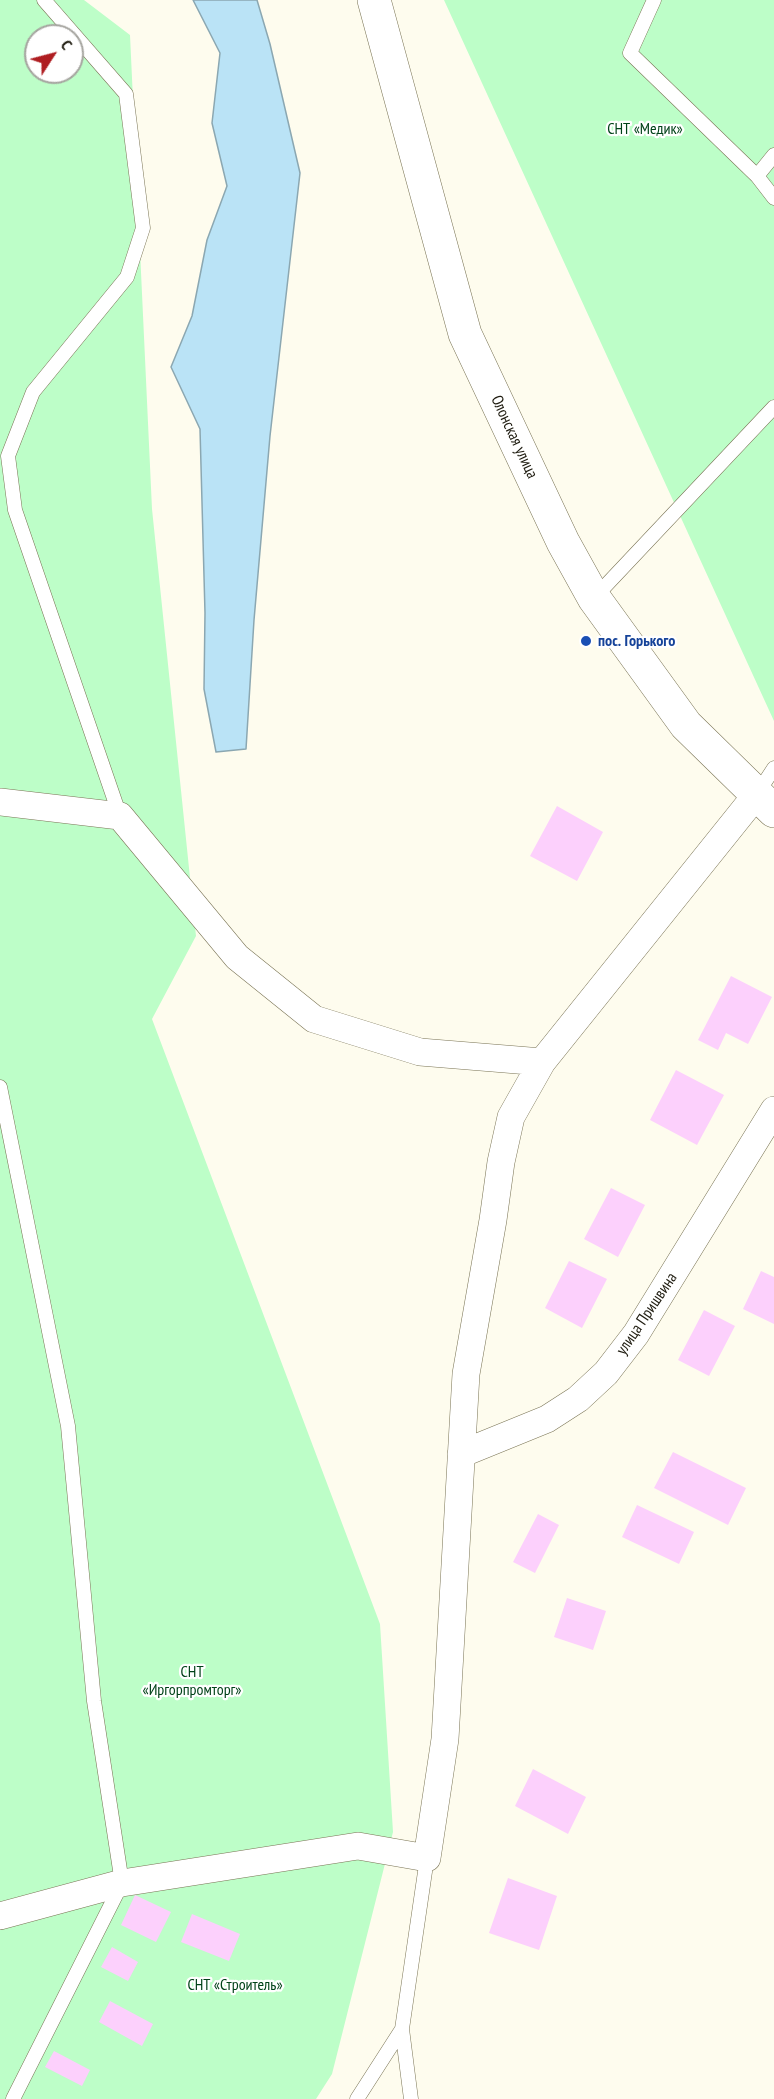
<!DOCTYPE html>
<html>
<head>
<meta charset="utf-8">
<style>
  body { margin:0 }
  #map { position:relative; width:774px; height:2099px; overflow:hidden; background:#fefcee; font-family:"PT Sans Narrow",sans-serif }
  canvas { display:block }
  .north { position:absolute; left:24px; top:24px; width:60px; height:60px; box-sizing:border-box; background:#fff; border:2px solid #a5a49f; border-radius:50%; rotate:54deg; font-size:16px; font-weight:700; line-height:24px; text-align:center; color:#1e1b0f }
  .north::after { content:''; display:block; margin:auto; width:21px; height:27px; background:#af1d21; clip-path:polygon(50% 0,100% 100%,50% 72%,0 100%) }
</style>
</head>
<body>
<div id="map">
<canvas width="774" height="2099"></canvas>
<div class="north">С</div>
</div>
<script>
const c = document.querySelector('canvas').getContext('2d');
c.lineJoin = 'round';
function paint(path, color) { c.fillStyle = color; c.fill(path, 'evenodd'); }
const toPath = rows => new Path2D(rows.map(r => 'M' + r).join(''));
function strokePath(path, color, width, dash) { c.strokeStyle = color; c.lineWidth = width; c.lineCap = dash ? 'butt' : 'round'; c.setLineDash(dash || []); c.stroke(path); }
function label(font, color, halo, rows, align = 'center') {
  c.font = font + ' "PT Sans Narrow",sans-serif'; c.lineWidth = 4.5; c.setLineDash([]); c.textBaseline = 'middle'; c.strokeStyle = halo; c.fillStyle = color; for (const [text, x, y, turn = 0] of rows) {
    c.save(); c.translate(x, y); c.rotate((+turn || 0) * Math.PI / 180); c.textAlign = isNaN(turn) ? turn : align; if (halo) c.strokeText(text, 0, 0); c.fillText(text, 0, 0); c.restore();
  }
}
paint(toPath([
  [0,0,84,0,130,35,152,509,196,936,152,1019,380,1624,393,1832,332,2074,316,2099,0,2099],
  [36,36,72,36,72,72,36,72],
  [444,0,774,0,774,721]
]), '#bdfec8');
const water = toPath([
  [193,0,257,0,270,44,300,173,270,436,254,620,246,749,216,752,204,689,205,613,200,429,171,367,192,316,207,240,227,186,212,123,220,53,193,0]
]);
paint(water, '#bae3f6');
strokePath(water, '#8ba7b1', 1.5);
paint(toPath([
  [557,806,603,832,577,881,530,856],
  [731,976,772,997,748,1044,726,1033,718,1050,698,1040],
  [676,1070,724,1095,697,1145,650,1120],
  [611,1188,645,1205,618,1257,584,1239],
  [569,1261,607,1279,582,1328,545,1308],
  [761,1271,774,1277,774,1324,743,1309],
  [704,1310,735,1326,709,1376,678,1360],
  [673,1452,746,1488,728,1525,654,1488],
  [637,1505,694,1532,679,1564,622,1537],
  [538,1514,559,1525,535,1573,513,1562],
  [567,1598,606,1611,593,1650,554,1637],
  [533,1769,586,1797,568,1834,515,1806],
  [508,1878,557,1896,539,1950,489,1933],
  [135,1895,171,1912,156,1942,121,1925],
  [192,1914,240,1934,229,1961,181,1942],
  [112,1947,138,1962,128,1981,101,1967],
  [110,2001,153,2024,142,2046,99,2022],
  [54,2051,90,2070,82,2086,45,2067]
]), '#fcd0fc');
const service = toPath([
  [44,0,126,94,143,228,127,277,33,392,8,456,15,510,120,816],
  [654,0,630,53,757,176,774,198],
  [757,176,774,155],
  [594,598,774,407],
  [757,794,774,768],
  [0,1087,68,1426,94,1701,122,1883,13,2099],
  [357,2099,402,2029],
  [411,2099,402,2029,427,1858]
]);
const minor = toPath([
  [0,802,120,816,237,957,314,1019,420,1052,542,1062],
  [461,1454,547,1419,578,1399,606,1373,636,1334,774,1110],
  [0,1916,122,1883,358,1846,427,1858,445,1739,466,1374,493,1220,501,1162,511,1117,542,1062,757,794]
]);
const tertiary = toPath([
  [374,0,465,334,563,542,594,598,686,725,774,811]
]);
strokePath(service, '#7a7455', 15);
strokePath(minor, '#7a7455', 28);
strokePath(tertiary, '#7a7455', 34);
strokePath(service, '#fff', 14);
strokePath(minor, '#fff', 27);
strokePath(tertiary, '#fff', 33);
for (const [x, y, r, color] of [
  [586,641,6,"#1a4fb4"]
]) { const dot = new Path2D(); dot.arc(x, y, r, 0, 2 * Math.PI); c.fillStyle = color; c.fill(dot); strokePath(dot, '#fff', 2); }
label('16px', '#004218', '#fff', [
  ["СНТ «Медик»",645,129],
  ["СНТ",192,1672],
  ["«Иргорпромторг»",192,1690],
  ["СНТ «Строитель»",235,1985]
]);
label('16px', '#1e1b0f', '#fff', [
  ["Олонская улица",514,437,65],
  ["улица Пришвина",647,1314,-56]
]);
label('bold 16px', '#164399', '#fff', [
  ["пос. Горького",598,641]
], 'left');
</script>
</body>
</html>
